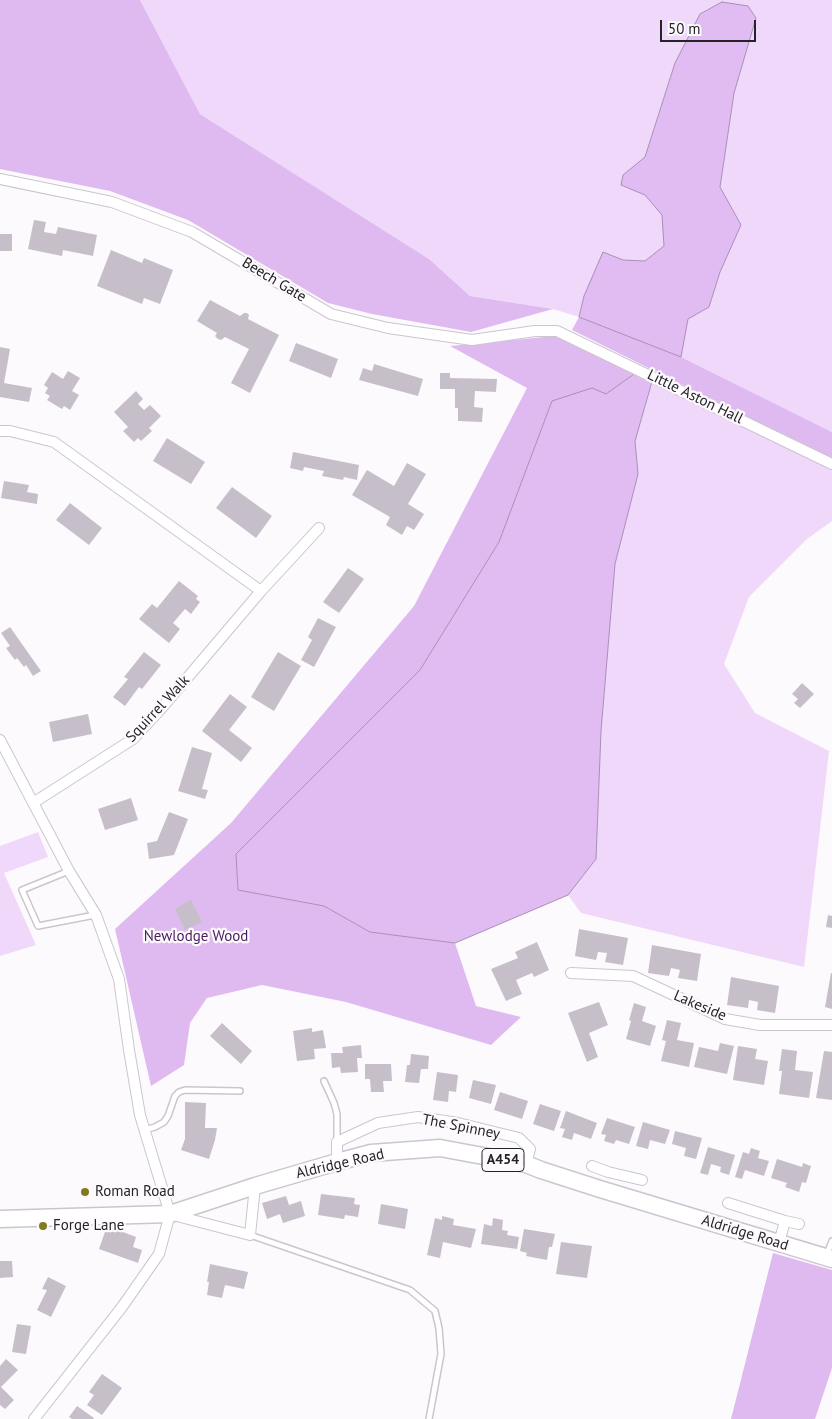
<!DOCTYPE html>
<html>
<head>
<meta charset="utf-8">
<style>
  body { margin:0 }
  #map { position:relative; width:832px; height:1419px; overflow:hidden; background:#fdfafe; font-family:"PT Sans",sans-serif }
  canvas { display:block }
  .scale { position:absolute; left:660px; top:20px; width:96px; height:22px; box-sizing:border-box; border:2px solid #262327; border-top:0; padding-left:6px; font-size:15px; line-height:18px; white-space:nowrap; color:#262327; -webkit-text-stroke:4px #fdfafe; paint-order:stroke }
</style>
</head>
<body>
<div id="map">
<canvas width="832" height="1419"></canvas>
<div class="scale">50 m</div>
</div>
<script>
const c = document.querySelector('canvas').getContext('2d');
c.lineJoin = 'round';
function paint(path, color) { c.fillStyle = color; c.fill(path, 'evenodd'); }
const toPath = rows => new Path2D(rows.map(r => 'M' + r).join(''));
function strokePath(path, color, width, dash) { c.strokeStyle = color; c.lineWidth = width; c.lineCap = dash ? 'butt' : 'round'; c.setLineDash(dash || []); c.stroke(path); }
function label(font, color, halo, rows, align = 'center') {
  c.font = font + ' "PT Sans",sans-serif'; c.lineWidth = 4.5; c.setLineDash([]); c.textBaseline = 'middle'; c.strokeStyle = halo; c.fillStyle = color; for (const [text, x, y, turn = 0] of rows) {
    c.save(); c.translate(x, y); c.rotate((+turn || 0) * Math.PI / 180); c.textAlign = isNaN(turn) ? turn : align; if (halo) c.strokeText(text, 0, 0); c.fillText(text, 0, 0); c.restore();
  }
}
paint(toPath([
  [140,0,832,0,832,432,681,357,688,319,709,307,720,272,741,225,720,188,734,93,756,19,675,63,645,157,623,175,622,185,645,195,662,215,664,246,645,261,623,260,584,296,579,317,553,309,470,296,429,259,200,114],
  [653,378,832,467,832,521,807,539,749,597,724,664,755,713,829,751,804,967,581,913,568,895,596,859,601,731,615,564,638,474,635,441],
  [38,832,48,857,4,873,36,945,0,956,0,846]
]), '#efd8fa');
paint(toPath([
  [0,0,140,0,200,114,429,259,470,296,553,309,471,332,372,314,328,303,188,220,110,191,0,169],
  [579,317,681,357,832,432,832,459,572,330],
  [555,336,637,372,606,394,552,401,499,542,420,670,236,854,238,890,324,906,370,932,455,943,476,1006,521,1017,491,1045,346,1002,262,985,207,998,190,1023,184,1065,151,1086,115,929,231,823,414,606,527,388,450,346],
  [773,1253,832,1270,832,1368,815,1419,731,1419]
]), '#dfbaf1');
const water = toPath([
  [722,2,748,6,756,18,734,93,720,187,741,225,720,272,709,307,688,319,681,357,579,317,584,296,603,252,623,260,645,261,664,246,662,215,645,195,621,185,623,175,645,157,675,63,700,14,722,2],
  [637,372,653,378,635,441,638,474,615,564,601,731,596,859,568,895,455,943,370,932,324,906,238,890,236,854,420,670,499,542,552,401,592,388,606,394,637,372]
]);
paint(water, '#e1bcf3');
strokePath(water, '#a98eb6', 1);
paint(toPath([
  [34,220,46,222,44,232,56,234,58,227,97,235,93,256,63,250,62,256,28,249],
  [0,234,12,234,12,251,0,251],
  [111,250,142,263,144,258,173,270,160,304,144,298,142,304,97,286],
  [210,300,240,316,244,313,247,313,249,315,248,319,279,335,250,393,231,383,249,349,225,337,221,340,218,339,215,336,217,333,197,321],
  [296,343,338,359,331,378,289,361],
  [0,347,10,349,4,383,32,388,29,402,0,397],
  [374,364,423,379,418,396,359,380,363,368,372,371],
  [68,371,80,378,72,391,79,395,70,410,64,406,62,409,47,400,50,396,45,393,48,388,44,385,52,372,63,379],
  [440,373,450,373,450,378,497,379,496,392,475,391,474,407,483,408,482,422,458,421,458,408,455,408,455,389,440,389],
  [136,391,143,399,138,404,144,410,150,405,161,416,149,428,152,431,141,441,138,438,134,442,123,431,128,427,114,412],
  [167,438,205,462,191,484,153,461],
  [293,452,359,465,357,480,344,477,343,480,322,476,324,471,304,467,303,471,290,468],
  [407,463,426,474,408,504,424,514,414,530,407,526,402,535,386,525,390,517,352,495,367,470,394,486],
  [4,481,29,485,27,492,38,494,37,504,1,498],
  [232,487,272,516,256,538,216,508],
  [70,503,102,528,89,545,56,520],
  [348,568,364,579,339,613,323,602],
  [179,581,198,596,196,599,200,602,191,614,185,609,173,623,180,629,169,643,139,619,152,604,157,608],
  [318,618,336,627,314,667,301,660,312,640,308,637],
  [10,627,41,671,33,676,26,665,24,667,17,658,15,660,6,648,10,646,1,633],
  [144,652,161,665,142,689,139,687,125,706,113,697,128,679,124,677],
  [278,652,301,666,274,711,251,697],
  [802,683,814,694,800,708,794,703,798,699,792,694],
  [230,694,247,707,229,730,252,748,241,762,202,731],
  [88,714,92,734,53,742,49,722],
  [192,747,212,753,202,789,208,790,205,799,178,791],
  [131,798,138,820,105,830,98,809],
  [169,812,188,819,174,855,149,859,147,843,157,841],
  [191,900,202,922,185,930,175,909],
  [828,915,832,916,832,928,826,927],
  [579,929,628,938,623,965,605,962,607,953,598,952,596,960,575,956],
  [537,942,549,970,534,977,532,973,516,980,522,994,506,1001,491,969,518,958,515,952],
  [652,945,701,954,697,981,678,978,680,970,671,968,669,976,648,973],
  [831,973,832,973,832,1009,825,1007],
  [731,977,779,986,775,1013,757,1010,758,1002,749,1000,748,1008,727,1005],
  [599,1002,608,1025,589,1033,598,1057,587,1062,568,1013],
  [634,1003,646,1007,642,1021,656,1026,650,1046,626,1039,631,1021,629,1020],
  [667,1020,681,1023,677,1040,694,1043,689,1067,661,1061,666,1041,662,1040],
  [222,1023,252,1051,241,1064,210,1036],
  [312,1028,312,1032,323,1030,326,1048,314,1049,315,1059,297,1061,293,1031],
  [720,1043,734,1046,727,1074,694,1067,699,1047,718,1051],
  [361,1045,362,1058,357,1058,358,1072,341,1073,340,1067,332,1068,331,1053,343,1053,342,1047],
  [738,1046,757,1049,755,1059,768,1061,764,1085,733,1080],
  [782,1049,797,1051,795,1070,813,1072,809,1098,779,1094,782,1071,779,1071],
  [824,1051,832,1052,832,1100,816,1098],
  [411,1054,429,1056,428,1069,421,1069,419,1083,405,1082,407,1065,410,1065],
  [365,1064,391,1064,392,1081,383,1081,384,1092,371,1092,370,1079,365,1079],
  [437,1072,458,1075,456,1092,449,1091,448,1102,433,1100],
  [473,1080,496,1085,491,1104,469,1098],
  [500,1092,528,1101,522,1119,494,1110],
  [185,1102,206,1103,205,1128,217,1128,215,1140,209,1159,181,1150,185,1139],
  [540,1104,561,1111,554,1131,533,1124],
  [566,1111,597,1123,591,1139,574,1133,572,1140,562,1137,565,1129,560,1128],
  [607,1118,635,1127,629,1144,616,1140,614,1144,604,1141,606,1135,601,1134],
  [643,1122,670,1130,665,1144,650,1140,648,1149,636,1146],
  [675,1131,702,1138,696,1159,684,1156,686,1148,672,1144],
  [708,1147,735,1155,729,1175,720,1172,721,1167,711,1164,708,1175,700,1173],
  [751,1148,760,1151,758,1158,769,1161,764,1176,745,1170,742,1179,735,1177,743,1152,749,1154],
  [777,1159,802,1167,803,1163,811,1166,806,1183,802,1182,799,1192,785,1187,787,1183,771,1178],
  [321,1194,355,1198,354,1204,360,1205,358,1217,345,1215,344,1219,318,1215],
  [286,1196,289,1205,301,1201,305,1216,283,1223,280,1214,267,1219,262,1203],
  [381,1204,408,1209,405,1229,378,1224],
  [442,1216,454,1219,453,1225,476,1229,471,1248,443,1242,440,1258,427,1255,435,1218,442,1220],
  [493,1218,503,1220,502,1230,508,1231,507,1235,519,1237,517,1249,481,1244,484,1224,492,1226],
  [107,1226,136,1237,133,1247,142,1250,138,1263,99,1249],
  [524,1229,555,1234,552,1247,549,1247,547,1260,526,1256,527,1253,520,1251],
  [561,1242,592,1246,587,1278,556,1274],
  [0,1261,12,1261,13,1277,0,1278],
  [210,1264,248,1272,244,1289,225,1285,222,1298,207,1295,209,1282,207,1282],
  [48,1277,66,1286,51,1317,37,1310,47,1290,42,1289],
  [17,1324,31,1326,26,1354,12,1352],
  [6,1359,18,1370,1,1387,14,1400,5,1409,0,1405,0,1366],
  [102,1374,122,1388,102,1415,87,1405,94,1395,89,1392],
  [77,1406,94,1418,93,1419,72,1419,69,1417]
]), '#c6bfc9');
const lane = toPath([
  [69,871,22,890,38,926,95,915],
  [324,1081,334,1103,337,1114,337,1141],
  [145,1130,155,1127,164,1122,168,1116,175,1096,179,1092,185,1090,240,1091],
  [250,1235,410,1290,435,1311,439,1328,441,1354,429,1419],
  [827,1254,832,1241]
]);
const street = toPath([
  [0,179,112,202,192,232,331,314,388,328,472,340,535,331,557,331,832,464],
  [0,431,10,431,54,442,261,591],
  [0,740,69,871,96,915,119,979,129,1050,140,1115,170,1214],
  [33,803,133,739,160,710,261,591,319,528],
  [571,973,633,976,725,1019,760,1025,832,1025],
  [337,1162,337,1142,378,1123,418,1117,458,1123,519,1138,530,1149,526,1164],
  [592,1166,608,1172,642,1180],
  [728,1203,785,1221,799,1224],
  [173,1215,250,1235,255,1186],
  [779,1243,785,1221],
  [34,1419,122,1307,159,1254,170,1214]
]);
const primary = toPath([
  [0,1219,170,1214,255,1186,337,1162,371,1153,440,1148,526,1164,541,1170,600,1189,832,1259]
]);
strokePath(lane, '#ccc5cf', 8);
strokePath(street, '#ccc5cf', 12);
strokePath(primary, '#ccc5cf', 19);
strokePath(lane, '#fff', 5);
strokePath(street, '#fff', 10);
strokePath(primary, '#fff', 16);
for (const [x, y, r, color] of [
  [85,1192,5,"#827a20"],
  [43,1226,5,"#827a20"]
]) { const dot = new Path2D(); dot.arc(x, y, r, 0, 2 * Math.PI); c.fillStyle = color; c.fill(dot); strokePath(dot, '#fdfafe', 2); }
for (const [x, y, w] of [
  [503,1160,42]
]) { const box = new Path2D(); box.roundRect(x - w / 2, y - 11.5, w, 23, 4); c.fillStyle = '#fdfafe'; c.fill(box); strokePath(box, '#262327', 1); }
label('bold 14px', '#262327', null, [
  ["A454",503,1160]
]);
label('15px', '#262327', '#fdfafe', [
  ["Beech Gate",274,280,31],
  ["Little Aston Hall",695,397,26],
  ["Squirrel Walk",158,709,-47],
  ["Lakeside",700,1006,23],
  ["The Spinney",461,1127,11],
  ["Aldridge Road",340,1164,-13],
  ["Aldridge Road",745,1233,17]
]);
label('15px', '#491c5c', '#fdfafe', [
  ["Newlodge Wood",196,937]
]);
label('15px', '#262327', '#fdfafe', [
  ["Roman Road",95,1192],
  ["Forge Lane",53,1226]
], 'left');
</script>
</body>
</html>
